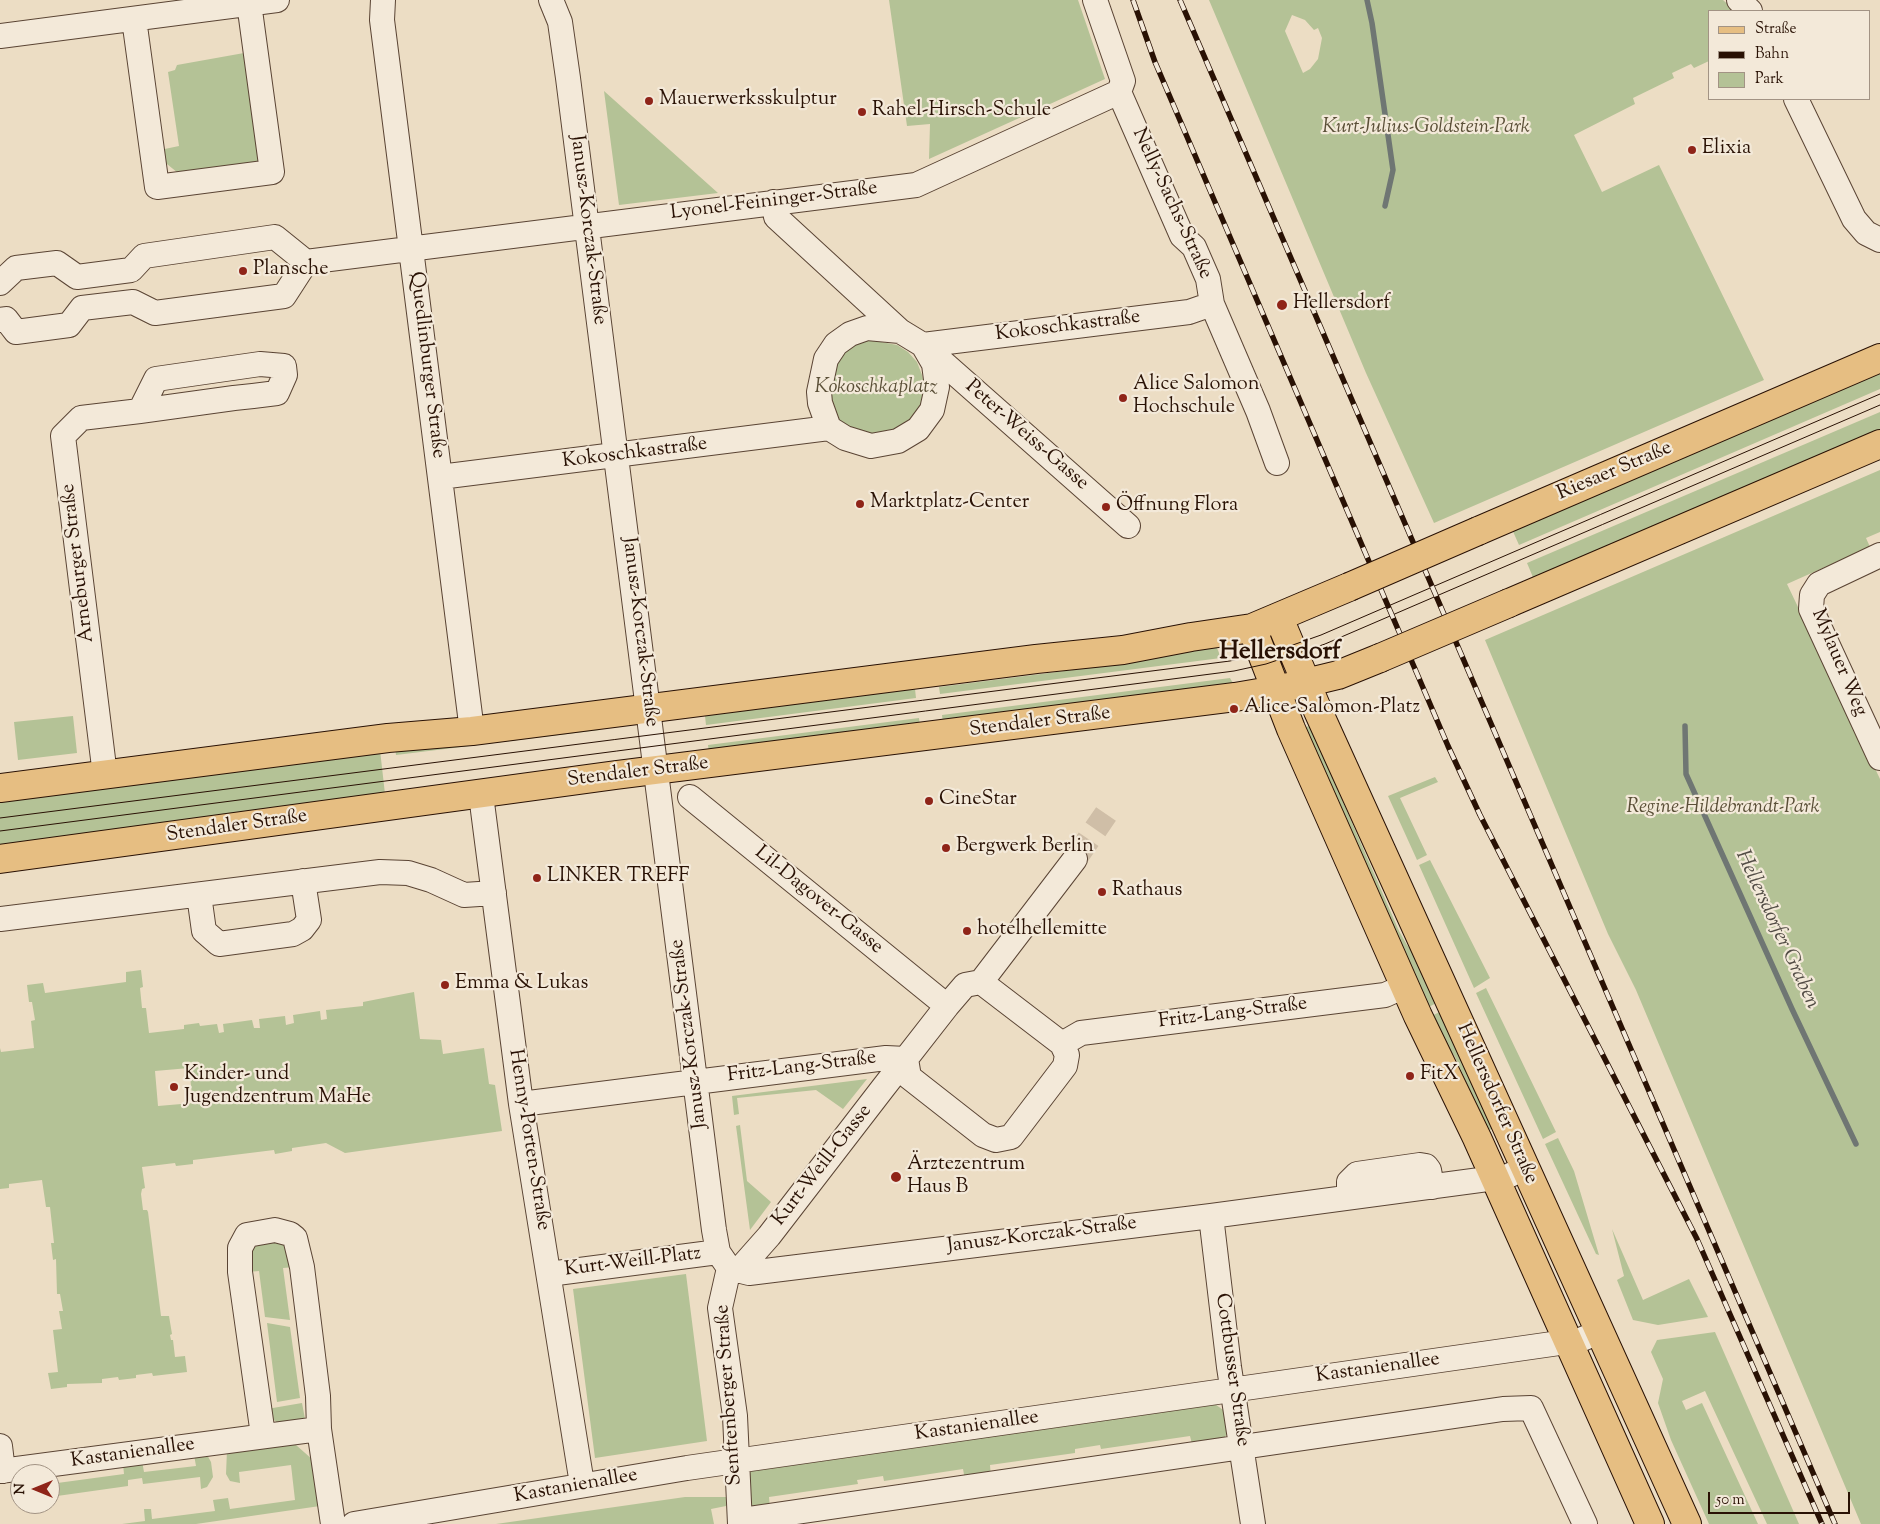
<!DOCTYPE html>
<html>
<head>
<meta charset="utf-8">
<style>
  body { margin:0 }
  #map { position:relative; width:1880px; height:1524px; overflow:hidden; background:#ecddc4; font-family:"Sorts Mill Goudy",serif }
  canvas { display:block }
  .legend { position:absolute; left:1708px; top:10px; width:162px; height:90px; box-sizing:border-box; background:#f3e9d9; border:1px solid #a29384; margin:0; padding:6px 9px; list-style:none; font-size:15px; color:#291104 }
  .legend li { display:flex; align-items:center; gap:10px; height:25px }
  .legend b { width:25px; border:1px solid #a29384 }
  .north { position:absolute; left:10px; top:1464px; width:50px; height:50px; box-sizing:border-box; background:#f3e9d9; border:1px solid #a29384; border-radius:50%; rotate:270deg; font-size:14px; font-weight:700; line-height:20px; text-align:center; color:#291104 }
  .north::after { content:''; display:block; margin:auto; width:18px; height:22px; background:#8f2418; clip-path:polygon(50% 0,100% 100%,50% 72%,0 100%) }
  .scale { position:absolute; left:1708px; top:1492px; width:142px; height:22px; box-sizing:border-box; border:2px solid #291104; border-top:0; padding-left:6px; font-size:15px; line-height:18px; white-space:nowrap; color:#291104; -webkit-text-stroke:4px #f3e9d9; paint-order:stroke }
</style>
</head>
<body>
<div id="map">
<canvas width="1880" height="1524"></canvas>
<ul class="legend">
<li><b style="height:6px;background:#e6be82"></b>Straße</li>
<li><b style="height:6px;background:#291104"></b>Bahn</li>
<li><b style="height:14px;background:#b4c296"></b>Park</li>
</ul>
<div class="north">N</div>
<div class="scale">50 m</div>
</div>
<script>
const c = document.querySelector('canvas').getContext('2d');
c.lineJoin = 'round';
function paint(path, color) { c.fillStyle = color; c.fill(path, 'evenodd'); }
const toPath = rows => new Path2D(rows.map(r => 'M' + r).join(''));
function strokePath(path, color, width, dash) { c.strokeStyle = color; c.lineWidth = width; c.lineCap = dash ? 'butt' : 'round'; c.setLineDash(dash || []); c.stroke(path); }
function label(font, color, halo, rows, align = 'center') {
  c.font = font + ' "Sorts Mill Goudy",serif'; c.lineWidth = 4.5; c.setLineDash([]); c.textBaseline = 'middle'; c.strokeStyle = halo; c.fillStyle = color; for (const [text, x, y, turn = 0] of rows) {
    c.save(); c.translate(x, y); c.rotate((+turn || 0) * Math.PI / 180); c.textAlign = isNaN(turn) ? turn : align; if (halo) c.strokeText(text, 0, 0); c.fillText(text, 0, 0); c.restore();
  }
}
paint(toPath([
  [889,0,1078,0,1105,79,929,159,930,124,907,126],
  [1209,0,1723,0,1735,11,1709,11,1709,61,1694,68,1691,64,1672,73,1674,78,1633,98,1635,104,1574,135,1602,192,1659,165,1764,380,1434,523,1366,373],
  [1292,15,1305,20,1314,30,1318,28,1322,38,1318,59,1310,69,1303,73,1285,31],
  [244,53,262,147,257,162,183,177,162,160,160,150,179,146,168,72,175,70,177,65],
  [604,91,718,193,619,205],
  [871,340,897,345,908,352,917,362,922,375,925,388,923,401,918,414,899,432,860,435,838,421,827,397,837,359,846,349,858,343],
  [1880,366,1880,389,1519,545,1511,527],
  [1880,412,1880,434,1535,582,1527,563],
  [1880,470,1880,532,1866,538,1870,547,1787,584,1880,779,1880,1524,1861,1524,1636,990,1608,934,1485,640],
  [1212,643,1215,643,1221,658,940,694,939,687,1135,662],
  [1230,678,1234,685,943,723,942,715],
  [915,689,916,698,706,725,705,716],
  [73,716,77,753,18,760,14,722],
  [919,718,920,727,709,753,708,745],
  [600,726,600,730,396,755,395,747],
  [1310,726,1399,931,1407,945,1418,958,1440,1001,1425,1009,1301,728],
  [380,750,385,794,0,852,0,798],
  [1435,777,1438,782,1400,798,1427,855,1417,860,1388,796],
  [1430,860,1490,978,1474,988,1419,865],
  [141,970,143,987,140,988,142,1008,146,1008,149,1033,184,1029,184,1025,199,1023,200,1026,217,1024,219,1033,224,1032,223,1024,252,1020,254,1028,260,1028,259,1019,285,1016,286,1025,294,1023,293,1015,320,1011,321,1020,327,1019,326,1010,363,1006,363,1002,414,992,420,1039,441,1040,443,1054,484,1048,489,1084,495,1085,502,1131,345,1153,326,1143,292,1148,292,1151,275,1154,274,1150,193,1160,193,1164,176,1166,175,1163,142,1167,145,1188,142,1189,141,1194,143,1210,147,1210,148,1212,161,1316,169,1316,172,1334,170,1335,171,1340,173,1340,175,1357,185,1356,187,1372,153,1376,152,1373,136,1375,136,1378,119,1380,118,1377,102,1379,102,1383,67,1384,67,1387,51,1389,48,1373,58,1372,53,1330,62,1329,59,1311,63,1311,60,1294,57,1294,56,1259,53,1260,51,1243,54,1243,50,1207,46,1207,42,1180,9,1184,9,1188,0,1189,0,1048,1,1052,34,1048,31,1021,35,1020,32,1002,29,1002,27,985,43,983,45,993,126,982,126,972],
  [189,1068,193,1103,158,1106,155,1071],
  [1486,988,1556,1132,1543,1139,1476,993],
  [1444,1010,1498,1128,1488,1130,1455,1057,1429,1017],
  [867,1079,843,1109,816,1090,737,1098,739,1114,734,1115,732,1096],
  [740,1125,747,1181,771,1202,750,1230,736,1126],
  [1558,1138,1574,1171,1599,1255,1596,1254,1545,1144],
  [1612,1229,1643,1300,1689,1279,1708,1317,1658,1325,1633,1320,1617,1280,1624,1276],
  [269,1240,282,1243,288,1248,295,1267,283,1268,290,1320,265,1317,259,1271,248,1272,250,1252,259,1243],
  [686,1274,707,1441,595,1458,573,1289],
  [267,1323,290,1327,300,1398,277,1402],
  [1715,1332,1799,1524,1767,1524,1705,1391,1682,1401,1686,1410,1702,1403,1758,1524,1709,1524,1671,1440,1658,1403,1663,1379,1651,1352,1657,1340],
  [1212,1402,1226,1412,1228,1433,1223,1439,1193,1448,1190,1436,1101,1449,1100,1445,1075,1449,1075,1453,990,1465,991,1478,965,1480,963,1469,884,1481,883,1476,857,1480,858,1484,769,1497,770,1509,752,1507,748,1504,747,1478,752,1469],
  [302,1403,306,1424,278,1423,271,1418,267,1409],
  [285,1443,296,1445,313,1460,320,1506,196,1524,122,1524,145,1521,144,1509,151,1509,152,1519,215,1511,213,1500,228,1498,230,1509,295,1500,291,1465,239,1472,240,1483,230,1481,226,1474,227,1450],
  [206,1453,211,1462,213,1477,207,1487,201,1489,200,1477,143,1484,142,1478,128,1480,128,1486,50,1497,50,1484,124,1474,123,1464,142,1461,144,1472,196,1466,194,1455],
  [685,1497,728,1497,728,1503,726,1506,711,1509,714,1524,496,1524]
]), '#b4c296');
strokePath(toPath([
  [1367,0,1372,23,1393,170,1385,206],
  [1685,726,1686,774,1792,1009,1856,1144]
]), '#6f7673', 5.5);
strokePath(toPath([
  [1075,859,1106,814]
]), '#cfbea7', 24, [24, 12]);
const minor = toPath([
  [383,0,382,20,472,731],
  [551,0,560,22,568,78,714,1230,718,1252,729,1268,749,1273,1211,1216,1495,1178,1508,1176,1525,1168],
  [1095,0,1123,81,1119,92,1182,236,1194,247,1208,279,1212,304,1258,411,1277,463],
  [1739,0,1750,11],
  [134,19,157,187,272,172,249,3],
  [0,36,277,0],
  [1796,99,1854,219,1866,233,1880,240],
  [774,202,776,217,900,331],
  [0,283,16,268,57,263,77,277,131,270,144,256,275,237,306,262,916,185,1119,92],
  [0,320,6,319,16,332,69,325,82,308,133,302,155,313,284,296,306,262],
  [923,345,934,364,937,387,932,410,918,429,898,441,871,446,845,438,829,428,820,403,819,392,826,359,836,344,850,334,867,328,900,331,923,345,1128,526],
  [923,345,1189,312,1212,304],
  [440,477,829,428],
  [1880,555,1819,584,1812,595,1811,609,1880,758],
  [105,775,63,436,81,418,140,411,234,398,253,396,277,393,285,375,284,366,260,364,156,379,140,411],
  [481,795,521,1104,582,1484],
  [690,797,947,1006],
  [199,895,204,931,219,944,293,934,302,929,309,920,303,881],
  [0,919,380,872,408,873,431,880,464,895,494,893],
  [981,982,1075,859],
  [1062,1044,1081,1033,1385,995,1405,986],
  [521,1104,886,1058,906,1059],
  [1349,1197,1349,1182,1357,1174,1420,1165,1426,1166,1429,1170,1432,1187],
  [1211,1216,1229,1367,1253,1524],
  [729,1268,720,1308,735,1416,740,1524],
  [738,1271,769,1236,883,1088,947,1006,965,985,981,982,1062,1044,1067,1055,1065,1066,1011,1137,996,1140,983,1135,909,1077,906,1059],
  [549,1274,718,1252],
  [263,1435,240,1272,240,1248,247,1235,275,1230,290,1234,295,1238,302,1267,318,1396,319,1429,333,1524],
  [0,1446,3,1471],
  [0,1471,319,1429],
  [741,1520,1503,1409,1531,1408,1585,1524],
  [354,1524,687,1468,1580,1340,1599,1332]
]);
const major = toPath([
  [1478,531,1880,358],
  [1509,603,1880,444],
  [1279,618,1318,711,1687,1524],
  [1252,628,1291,729,1418,1016,1477,1138,1650,1524],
  [0,788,388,738,472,731,1036,659,1123,650,1191,637,1252,628,1349,587],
  [0,859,616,775,1235,697,1276,690,1338,675,1380,658]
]);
strokePath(minor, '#5a4434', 26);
strokePath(major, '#291104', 30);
strokePath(minor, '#f3e9d9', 24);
strokePath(major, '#e6be82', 28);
strokePath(toPath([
  [0,818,1230,661,1290,646,1321,635,1880,394],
  [0,831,1234,671,1266,664,1325,644,1880,405]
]), '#291104', 1);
const rail = toPath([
  [1133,0,1155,62,1448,746,1480,815,1697,1239,1822,1524],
  [1180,0,1835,1524]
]);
strokePath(rail, '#291104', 5.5);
strokePath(rail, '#f3e9d9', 4, [11]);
const majorBridge = toPath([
  [1349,587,1478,531],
  [1380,658,1509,603]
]);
strokePath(majorBridge, '#291104', 30, []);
strokePath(majorBridge, '#e6be82', 28);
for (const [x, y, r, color] of [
  [649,101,5,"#8f2418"],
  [862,112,5,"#8f2418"],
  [1692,150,5,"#8f2418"],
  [243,271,5,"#8f2418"],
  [1282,305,6,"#8f2418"],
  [1123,398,5,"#8f2418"],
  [860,504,5,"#8f2418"],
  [1106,507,5,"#8f2418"],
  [1234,709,5,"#8f2418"],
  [929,801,5,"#8f2418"],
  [946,848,5,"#8f2418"],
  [537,878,5,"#8f2418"],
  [1102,892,5,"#8f2418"],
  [967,931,5,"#8f2418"],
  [445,985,5,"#8f2418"],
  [1410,1076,5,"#8f2418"],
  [174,1087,5,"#8f2418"],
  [896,1177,6,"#8f2418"]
]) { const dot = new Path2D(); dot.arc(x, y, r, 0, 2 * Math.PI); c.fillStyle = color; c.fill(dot); strokePath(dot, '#f3e9d9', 2); }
label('20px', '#291104', '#f3e9d9', [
  ["Mauerwerksskulptur",659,101],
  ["Rahel-Hirsch-Schule",872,112],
  ["Elixia",1702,150],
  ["Plansche",253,271],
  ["Hellersdorf",1293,305],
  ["Alice Salomon",1133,386],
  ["Hochschule",1133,409],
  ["Marktplatz-Center",870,504],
  ["Öffnung Flora",1116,507],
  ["Alice-Salomon-Platz",1244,709],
  ["CineStar",939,801],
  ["Bergwerk Berlin",956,848],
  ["LINKER TREFF",547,878],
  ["Rathaus",1112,892],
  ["hotelhellemitte",977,931],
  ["Emma & Lukas",455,985],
  ["Kinder- und",184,1076],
  ["Jugendzentrum MaHe",184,1099],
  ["FitX",1420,1076],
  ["Ärztezentrum",907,1166],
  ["Haus B",907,1189]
], 'left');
label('italic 20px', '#5a4f37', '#f3e9d9', [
  ["Kurt-Julius-Goldstein-Park",1426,129],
  ["Kokoschkaplatz",876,389],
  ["Regine-Hildebrandt-Park",1723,809]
]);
label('20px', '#291104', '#f3e9d9', [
  ["Lyonel-Feininger-Straße",774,202,-7],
  ["Nelly-Sachs-Straße",1171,204,65],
  ["Janusz-Korczak-Straße",587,230,83],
  ["Kokoschkastraße",1068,327,-7],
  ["Quedlinburger Straße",426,365,83],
  ["Peter-Weiss-Gasse",1026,436,41],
  ["Kokoschkastraße",635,454,-7],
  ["Riesaer Straße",1615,472,-23],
  ["Arneburger Straße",79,563,-97],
  ["Janusz-Korczak-Straße",639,632,83],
  ["Mylauer Weg",1838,663,67],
  ["Stendaler Straße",1040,723,-7],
  ["Stendaler Straße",638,773,-7],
  ["Stendaler Straße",237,827,-8],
  ["Lil-Dagover-Gasse",818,901,39],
  ["Fritz-Lang-Straße",1233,1014,-7],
  ["Janusz-Korczak-Straße",690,1034,-97],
  ["Fritz-Lang-Straße",802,1068,-7],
  ["Hellersdorfer Straße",1496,1104,66],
  ["Henny-Porten-Straße",528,1140,81],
  ["Kurt-Weill-Gasse",823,1166,-52],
  ["Janusz-Korczak-Straße",1042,1236,-7],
  ["Kurt-Weill-Platz",633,1263,-7],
  ["Kastanienallee",1378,1369,-8],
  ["Cottbusser Straße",1231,1370,82],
  ["Senftenberger Straße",730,1395,-94],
  ["Kastanienallee",977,1427,-8],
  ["Kastanienallee",133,1454,-8],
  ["Kastanienallee",576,1487,-10]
]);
label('italic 21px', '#524c45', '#f3e9d9', [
  ["Hellersdorfer Graben",1776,930,65]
]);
label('bold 25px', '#291104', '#f3e9d9', [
  ["Hellersdorf",1280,654]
]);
</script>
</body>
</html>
